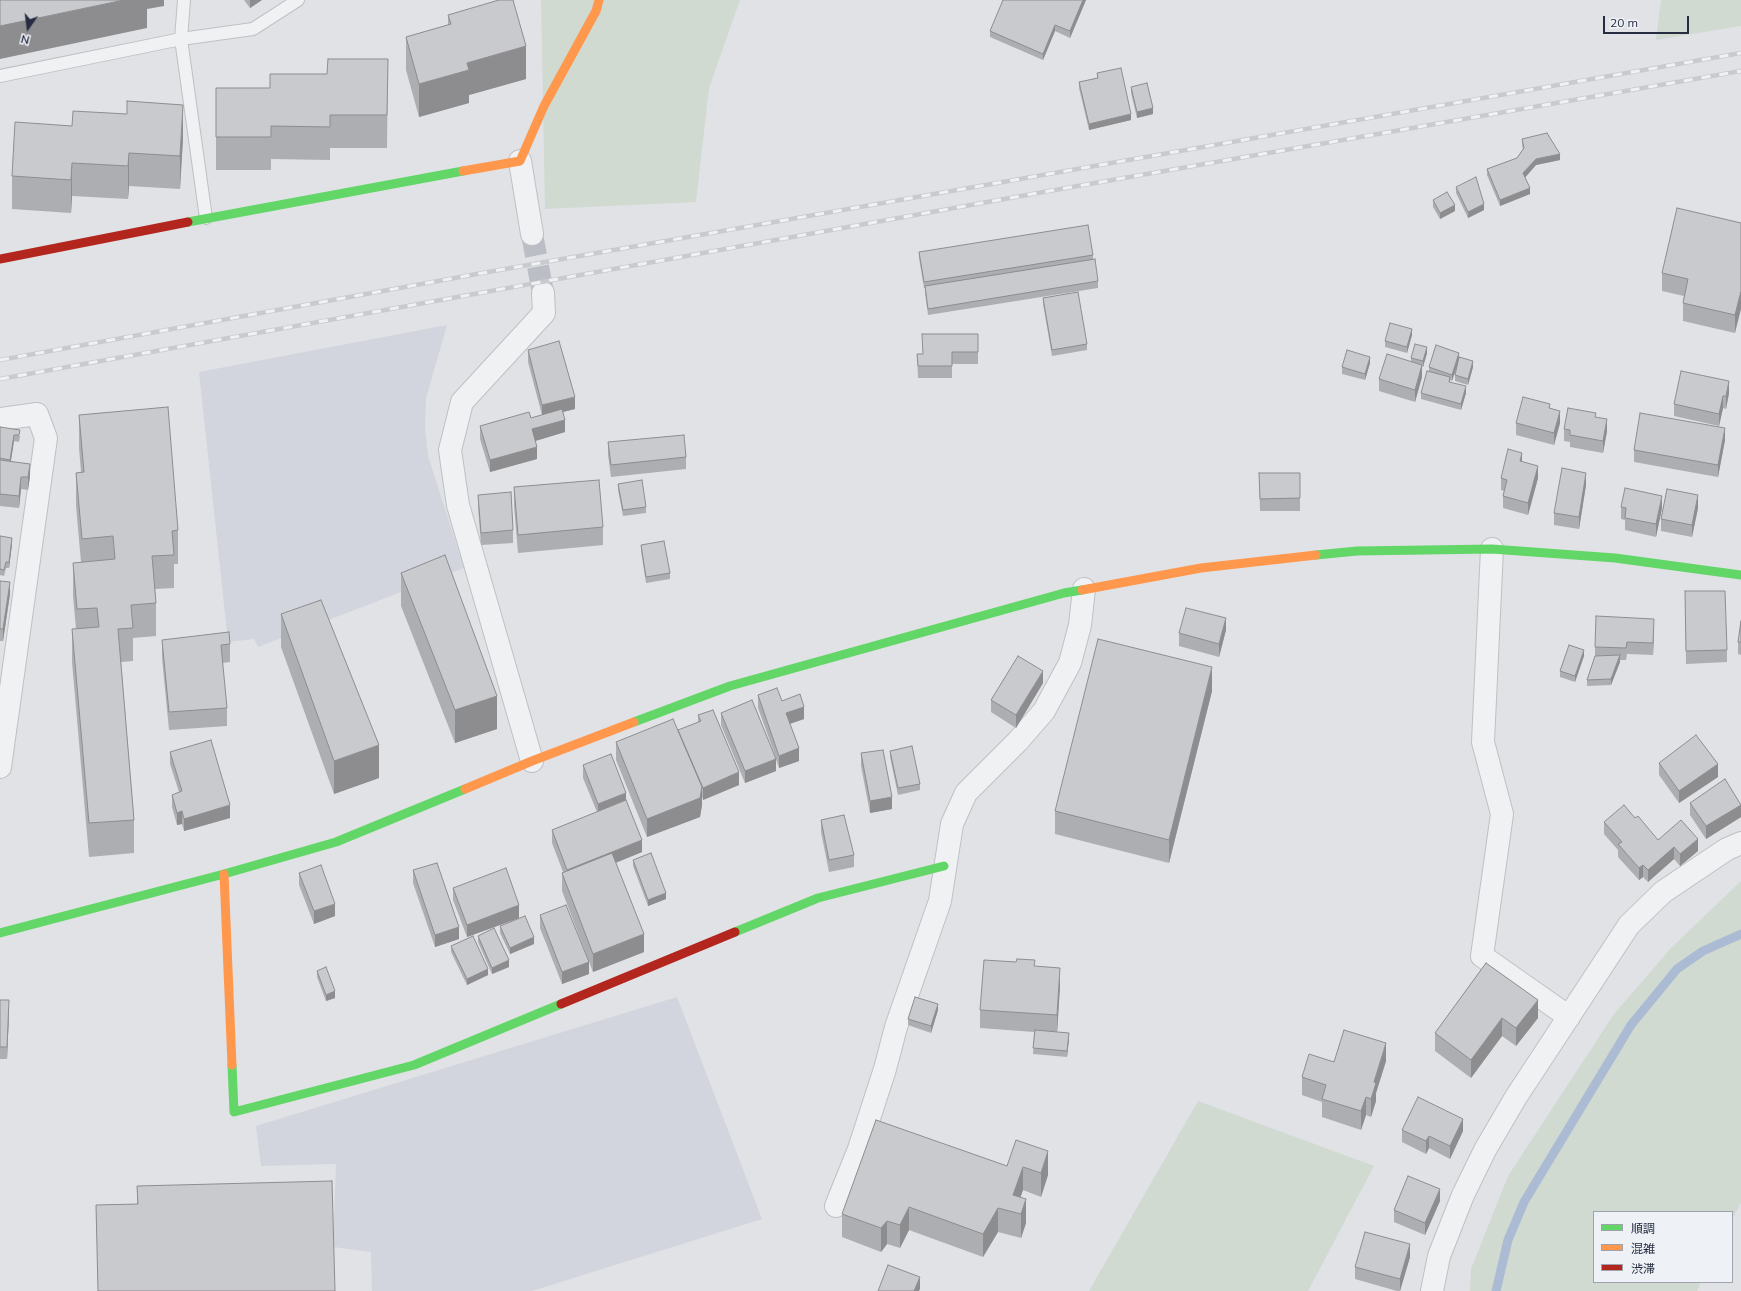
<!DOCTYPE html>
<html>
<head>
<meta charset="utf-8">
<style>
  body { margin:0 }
  #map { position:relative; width:1741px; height:1291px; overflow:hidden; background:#e1e2e6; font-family:Mulish,"Noto Sans JP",sans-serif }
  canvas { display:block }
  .legend { position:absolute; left:1593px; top:1211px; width:140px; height:72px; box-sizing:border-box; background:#eef1f6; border:1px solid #9ea3ae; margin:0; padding:5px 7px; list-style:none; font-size:12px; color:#262d41 }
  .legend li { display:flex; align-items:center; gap:8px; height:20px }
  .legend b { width:20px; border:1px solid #9ea3ae }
  .north { position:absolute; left:8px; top:8px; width:40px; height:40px; -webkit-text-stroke:3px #eef1f6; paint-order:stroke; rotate:194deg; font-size:11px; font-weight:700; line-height:16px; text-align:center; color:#262d41 }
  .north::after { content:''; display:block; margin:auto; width:14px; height:18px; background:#262d41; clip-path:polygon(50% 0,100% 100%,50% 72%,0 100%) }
  .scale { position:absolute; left:1603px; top:16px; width:86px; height:18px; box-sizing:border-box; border:2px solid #262d41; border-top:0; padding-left:5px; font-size:12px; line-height:14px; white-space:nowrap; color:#262d41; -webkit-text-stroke:3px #eef1f6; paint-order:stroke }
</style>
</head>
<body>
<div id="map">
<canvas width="1741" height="1291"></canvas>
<ul class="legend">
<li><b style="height:5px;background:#63d668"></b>順調</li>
<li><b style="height:5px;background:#ff974d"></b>混雑</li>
<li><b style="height:5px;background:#b3261e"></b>渋滞</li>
</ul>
<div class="north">N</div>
<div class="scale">20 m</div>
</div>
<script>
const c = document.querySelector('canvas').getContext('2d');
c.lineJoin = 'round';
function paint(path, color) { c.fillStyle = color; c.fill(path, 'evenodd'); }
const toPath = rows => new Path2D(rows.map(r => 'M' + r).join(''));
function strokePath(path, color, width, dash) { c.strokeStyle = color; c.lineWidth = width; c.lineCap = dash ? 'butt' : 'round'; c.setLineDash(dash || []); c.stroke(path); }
paint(toPath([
  [447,325,426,398,425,427,428,456,464,568,258,647,254,639,228,642,199,372],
  [677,997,762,1219,532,1291,372,1291,371,1252,333,1247,336,1164,261,1166,256,1126]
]), '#d2d5dd');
paint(toPath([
  [541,0,740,0,709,88,696,202,545,209],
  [1661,0,1741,0,1741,26,1656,40],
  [1741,881,1741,1203,1732,1219,1732,1212,1594,1212,1594,1282,1701,1282,1697,1291,1470,1291,1471,1269,1508,1176,1614,1014,1671,948],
  [1198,1101,1374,1166,1308,1291,1089,1291]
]), '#d0dad1');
strokePath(toPath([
  [1496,1291,1508,1240,1524,1202,1631,1025,1677,969,1703,951,1741,934]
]), '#acbbd4', 9);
strokePath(toPath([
  [532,234,543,293]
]), '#bcbec5', 22, [22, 11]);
const lane = toPath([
  [184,0,181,39,206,218],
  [0,76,181,39,253,29,298,0]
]);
const street = toPath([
  [520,161,532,234],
  [0,419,37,414,46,438,0,767],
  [1492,549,1483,742,1502,814,1482,956,1569,1017],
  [532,761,458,505,450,450,462,402,544,313,543,293],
  [836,1206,859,1149,885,1069,896,1027,940,901,952,824,966,793,1018,741,1044,711,1070,663,1080,625,1084,589],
  [1432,1291,1439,1256,1463,1195,1485,1150,1516,1097,1629,925,1663,892,1727,849,1741,843]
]);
strokePath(lane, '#bfc0c4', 14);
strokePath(street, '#bfc0c4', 24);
strokePath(lane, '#f0f1f3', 12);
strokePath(street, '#f0f1f3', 22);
strokePath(toPath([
  [188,222,463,171],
  [1316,555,1357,551,1492,549,1615,558,1741,575],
  [634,722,730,686,1064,593,1082,590],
  [735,932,818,898,944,866],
  [0,933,224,874,336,842,465,789],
  [232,1065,234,1112,414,1065,561,1004]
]), '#63d668', 9);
strokePath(toPath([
  [463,171,520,161,544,106,596,11,599,0],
  [1082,590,1201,568,1316,555],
  [465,789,532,761,634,722],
  [224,874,232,1065]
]), '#ff974d', 9);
strokePath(toPath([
  [0,259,188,222],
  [561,1004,735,932]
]), '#b3261e', 9);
const rail = toPath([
  [0,360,488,272,1741,53],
  [0,379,1049,191,1741,71]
]);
strokePath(rail, '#c9cace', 4.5);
strokePath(rail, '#eef1f6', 3, [9]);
paint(toPath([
  [244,0,262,0,250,8],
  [1086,0,1070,38,1055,31,1043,60,990,37,990,31],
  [448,15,526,79,469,95,469,103,419,117,406,70,406,37,448,25],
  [388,59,387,148,330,148,330,160,271,159,271,170,216,170,216,88,270,88],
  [1097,73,1131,120,1089,130,1079,88,1079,82,1097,78],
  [1131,87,1153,114,1137,118,1131,93],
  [183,138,180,189,129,186,128,199,72,196,71,213,12,209,12,176],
  [1522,139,1560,160,1536,165,1525,177,1530,194,1500,206,1487,175,1487,169,1517,158,1523,149,1522,145],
  [1456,187,1484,210,1468,218,1456,193],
  [1433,200,1455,211,1440,219,1433,207],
  [1741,223,1735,333,1683,321,1683,303,1684,296,1662,291,1662,273],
  [919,252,1093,255,1093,259,1098,281,1098,288,928,315,925,293,925,288,924,288,919,258],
  [1043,298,1087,344,1087,350,1052,356,1043,304],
  [978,334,978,364,952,364,952,378,918,378,917,354,922,354],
  [1412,335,1407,353,1385,347,1385,341],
  [528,350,575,409,563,412,565,432,535,441,537,459,490,472,480,439,480,426,531,418,542,415,528,362],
  [1427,353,1423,367,1422,367,1422,377,1415,402,1379,391,1379,379,1411,362,1411,358],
  [1459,358,1473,367,1468,385,1455,381,1455,375,1458,364,1452,381,1450,380,1450,382,1466,393,1461,410,1421,399,1421,393,1429,371,1429,367],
  [1370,363,1365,380,1342,374,1342,367],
  [1729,393,1726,409,1723,408,1719,426,1674,416,1674,404],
  [1550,408,1560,423,1554,445,1516,435,1516,423],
  [79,415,178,530,178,564,174,564,174,588,155,589,156,603,156,636,133,638,133,661,121,662,134,820,134,853,89,857,72,662,72,629,76,629,73,596,73,563,81,562,76,506,76,473,81,472,79,448],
  [1596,417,1607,431,1603,453,1570,447,1570,442,1564,441,1564,429],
  [0,427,20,436,19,442,14,441,11,461,30,476,28,490,21,489,19,508,0,506],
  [1725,440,1718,477,1634,462,1634,450],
  [608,442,686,457,686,469,611,477,608,455],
  [1522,461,1538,478,1528,515,1503,508,1503,496,1504,491,1501,490,1501,478],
  [1259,473,1300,473,1300,511,1260,511],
  [618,484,646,507,646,513,623,516,618,490],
  [1586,485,1579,529,1554,525,1554,513],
  [514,487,603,527,603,545,518,553,514,505],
  [478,495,513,530,513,543,481,545,478,507],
  [1621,507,1662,508,1656,537,1625,530,1625,520,1621,519],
  [1698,508,1692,537,1661,531,1661,519],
  [0,536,12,544,9,568,6,568,4,576,0,575],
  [641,545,670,573,670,579,646,583,641,551],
  [401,573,497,729,455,743,401,606],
  [0,581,10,594,3,641,0,641],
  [1685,591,1727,650,1727,662,1686,664],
  [281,614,379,778,334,794,281,647],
  [1741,621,1741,655,1738,654,1738,642],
  [1226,630,1219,657,1179,646,1179,633],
  [1654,631,1653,655,1627,654,1626,660,1620,660,1620,662,1611,685,1587,686,1587,680,1595,656,1595,647],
  [162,640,230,644,230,662,222,663,227,708,227,726,169,730,162,658],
  [1584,656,1575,682,1560,677,1560,671],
  [1043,683,1016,728,991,712,991,700],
  [1212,691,1169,863,1055,834,1055,811],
  [758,695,782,701,804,719,790,724,799,761,779,768,776,759,776,771,745,783,721,725,721,713,776,758,758,708],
  [698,715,739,785,703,800,702,796,702,805,700,817,647,837,616,760,616,742,678,731,698,722],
  [890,751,920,784,920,790,898,795,890,757],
  [170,752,230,818,184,831,182,824,177,825,172,807,172,795,179,792,170,764],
  [861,753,892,809,870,813,861,766],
  [1659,763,1718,777,1679,803,1659,775],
  [583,765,626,801,642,852,616,863,644,952,593,972,562,891,562,873,563,872,552,843,552,830,597,812,583,778],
  [1690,803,1741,817,1706,839,1690,815],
  [1635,818,1658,840,1698,851,1680,866,1674,859,1648,882,1643,877,1639,880,1618,857,1618,850,1604,834,1604,822],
  [821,820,854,855,854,867,829,872,821,832],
  [633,860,666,899,648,906,633,866],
  [413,870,459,939,435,947,413,883],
  [299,873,335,916,314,924,299,885],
  [453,888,519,918,467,937,453,900],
  [540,915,589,974,562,984,540,928],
  [500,926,534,944,510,954,500,933],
  [478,936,509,967,492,974,478,942],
  [451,946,488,975,467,985,451,952],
  [1486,963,1538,1018,1516,1046,1502,1036,1471,1078,1435,1051,1435,1033],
  [1035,966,1060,986,1057,1032,1069,1039,1067,1057,1033,1054,1034,1032,980,1028,980,1010],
  [317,971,335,998,326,1001,317,977],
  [0,1000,9,1013,7,1059,0,1059],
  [938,1010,931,1033,908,1025,908,1019],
  [1386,1061,1376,1093,1376,1101,1371,1117,1366,1115,1361,1130,1322,1117,1322,1102,1302,1095,1302,1077,1334,1062],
  [1402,1130,1463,1131,1450,1159,1429,1148,1426,1154,1402,1142],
  [1016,1140,1048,1175,1041,1197,1023,1190,1020,1198,1026,1223,1021,1238,998,1232,983,1257,909,1230,900,1248,887,1244,881,1252,842,1237,842,1214,1007,1166],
  [137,1186,335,1291,98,1291,96,1205,137,1204],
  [1440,1201,1425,1235,1394,1222,1394,1210],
  [1410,1257,1400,1291,1397,1291,1355,1279,1355,1267]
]), '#adaeb1');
paint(toPath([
  [124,0,164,0,164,6,147,9,147,28,0,59,0,26],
  [250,0,262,0,250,8],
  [1083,0,1086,0,1070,38,1070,31],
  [1055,25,1055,31,1043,60,1043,54],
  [526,46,526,79,469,95,469,103,419,117,419,84,467,63],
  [183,105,183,138,180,189,180,156],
  [1153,108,1153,114,1137,118,1137,112],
  [1131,114,1131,120,1089,130,1089,124],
  [129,153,129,186,128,199,128,166],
  [1560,154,1560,160,1536,165,1523,180,1523,173,1536,159],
  [72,163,72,196,71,213,71,180],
  [1530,188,1530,194,1500,206,1500,200],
  [1484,204,1484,210,1468,218,1468,212],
  [1455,205,1455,211,1440,219,1440,213],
  [1741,291,1741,309,1735,333,1735,315],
  [1412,329,1412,335,1407,353,1407,347],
  [1427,347,1427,353,1423,367,1423,361],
  [1459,353,1459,359,1452,381,1452,375],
  [1370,357,1370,363,1365,380,1365,374],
  [1473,361,1473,367,1468,385,1468,379],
  [1422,365,1422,377,1415,402,1415,390],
  [1729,381,1729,393,1726,409,1726,396],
  [1466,386,1466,393,1461,410,1461,404],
  [1723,396,1723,408,1719,426,1719,414],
  [575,397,575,409,542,417,542,405],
  [1560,411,1560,423,1554,445,1554,433],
  [1607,419,1607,431,1603,453,1603,441],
  [565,420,565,432,532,442,532,429],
  [1725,428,1725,440,1718,477,1718,465],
  [14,435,14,441,10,466,10,460],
  [537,447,537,459,490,472,490,460],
  [1522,453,1522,465,1520,461],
  [30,464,30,476,28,490,28,477],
  [1538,466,1538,478,1528,515,1528,503],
  [1586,473,1586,485,1579,529,1579,517],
  [21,477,21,489,19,508,19,496],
  [1698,495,1698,508,1692,537,1692,525],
  [1662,496,1662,508,1656,537,1656,524],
  [12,538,12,544,9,568,9,562],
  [10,582,10,594,3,641,3,629],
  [1226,618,1226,630,1219,657,1219,644],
  [1654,619,1654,631,1653,655,1653,643],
  [1584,650,1584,656,1575,682,1575,676],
  [1620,655,1620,662,1611,685,1611,679],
  [1212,667,1212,691,1169,863,1169,840],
  [1043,671,1043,683,1016,728,1016,715],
  [497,696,497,729,455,743,455,710],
  [804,707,804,719,786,725,786,713],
  [379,745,379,778,334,794,334,761],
  [799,748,799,761,779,768,779,756],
  [776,759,776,771,745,783,745,771],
  [1718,764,1718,777,1679,803,1679,791],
  [739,772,739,785,703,800,703,788],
  [702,787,702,805,700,817,647,837,647,819],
  [626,793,626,805,598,816,598,804],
  [892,797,892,809,870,813,870,801],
  [230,805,230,818,184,831,184,819],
  [1741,805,1741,817,1706,839,1706,826],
  [182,811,182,824,177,825,177,813],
  [1698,839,1698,851,1680,866,1680,854],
  [642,840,642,852,567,882,567,870],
  [1674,847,1674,859,1648,882,1648,870],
  [1643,865,1643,877,1639,880,1639,868],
  [666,893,666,899,648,906,648,900],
  [335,904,335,916,314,924,314,911],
  [519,905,519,918,467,937,467,925],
  [459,927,459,939,435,947,435,935],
  [644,934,644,952,593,972,593,954],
  [534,937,534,944,510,954,510,948],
  [509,960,509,967,492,974,492,968],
  [589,962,589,974,562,984,562,972],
  [1060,968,1060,986,1057,1034,1057,1015],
  [488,969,488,975,467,985,467,979],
  [335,991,335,998,326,1001,326,995],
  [9,1000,9,1013,7,1059,7,1047],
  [1538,1000,1538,1018,1516,1046,1516,1028],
  [938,1004,938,1010,931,1033,931,1026],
  [1502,1018,1502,1036,1471,1078,1471,1060],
  [1069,1033,1069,1039,1067,1057,1067,1051],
  [1386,1043,1386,1061,1376,1093,1376,1101,1371,1117,1371,1099,1374,1082],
  [1366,1097,1366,1115,1361,1130,1361,1111],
  [1463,1119,1463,1131,1450,1159,1450,1146],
  [1429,1136,1429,1148,1426,1154,1426,1141],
  [1048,1151,1048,1175,1041,1197,1041,1173],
  [1023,1167,1023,1190,1015,1213,1013,1195],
  [1440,1189,1440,1201,1425,1235,1425,1223],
  [1026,1199,1026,1223,1021,1238,1021,1214],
  [909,1207,909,1230,900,1248,900,1225],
  [998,1208,998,1232,983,1257,983,1234],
  [887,1221,887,1244,881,1252,881,1228],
  [1410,1244,1410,1257,1400,1291,1400,1279],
  [920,1277,920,1289,919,1291,914,1291]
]), '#8d8d90');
const building = toPath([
  [0,0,124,0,0,26,0,0],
  [499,0,513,0,526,46,467,63,469,70,419,84,406,37,451,24,448,15,499,0],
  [1003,0,1083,0,1070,31,1055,25,1043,54,990,31,1003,0],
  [328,59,388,59,387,115,330,115,330,127,271,126,271,137,216,137,216,88,270,88,270,74,327,74,328,59],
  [1121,68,1131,114,1089,124,1079,82,1098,78,1097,73,1121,68],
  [1147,83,1153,108,1137,112,1131,87,1147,83],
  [127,101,183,105,180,156,129,153,128,166,72,163,71,180,12,176,15,122,72,126,73,111,127,114,127,101],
  [1547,133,1560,154,1536,159,1523,173,1530,188,1500,200,1487,169,1517,158,1524,148,1522,139,1547,133],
  [1476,177,1484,204,1468,212,1456,187,1476,177],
  [1447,192,1455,205,1440,213,1433,200,1447,192],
  [1677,208,1741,223,1741,291,1735,315,1683,303,1688,279,1662,273,1677,208],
  [1088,225,1093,255,924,282,919,252,1088,225],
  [1095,259,1098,281,928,309,925,286,1095,259],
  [1078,292,1087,344,1052,350,1043,298,1078,292],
  [1390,323,1412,329,1407,347,1385,341,1390,323],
  [922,334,978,334,978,352,952,352,952,366,918,366,917,354,923,354,922,334],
  [559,341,575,397,542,405,528,350,559,341],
  [1415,344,1427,347,1423,361,1411,358,1415,344],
  [1436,345,1459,353,1452,375,1429,367,1436,345],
  [1347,350,1370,357,1365,374,1342,367,1347,350],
  [1387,354,1422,365,1415,390,1379,379,1387,354],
  [1459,357,1473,361,1468,379,1455,375,1459,357],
  [1427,371,1450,377,1449,382,1466,386,1461,404,1421,393,1427,371],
  [1681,371,1729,381,1726,396,1723,396,1719,414,1674,404,1681,371],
  [1523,397,1550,404,1549,408,1560,411,1554,433,1516,423,1523,397],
  [168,407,178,530,172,531,174,555,152,556,156,603,131,605,133,628,118,629,134,820,89,823,72,629,99,627,97,608,77,609,73,563,115,559,113,536,82,539,76,473,84,472,79,415,168,407],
  [1568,408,1596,413,1595,417,1607,419,1603,441,1570,435,1570,430,1564,429,1568,408],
  [562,409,565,420,532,429,537,447,490,460,480,426,529,412,531,418,562,409],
  [1640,413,1725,428,1718,465,1634,450,1640,413],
  [0,427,20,430,19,435,14,435,10,460,0,458,0,427],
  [684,435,686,457,611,465,608,442,684,435],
  [1508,449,1522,453,1520,461,1538,466,1528,503,1503,496,1507,480,1501,478,1508,449],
  [0,460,30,464,28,477,21,477,19,496,0,494,0,460],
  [1562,468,1586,473,1579,517,1554,513,1562,468],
  [1259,473,1300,473,1300,498,1260,499,1259,473],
  [599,480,603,527,518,535,514,487,599,480],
  [642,480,646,507,623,510,618,484,642,480],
  [1625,488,1662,496,1656,524,1625,518,1626,508,1621,507,1625,488],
  [1667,489,1698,495,1692,525,1661,519,1667,489],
  [511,492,513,530,481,533,478,495,511,492],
  [0,536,12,538,9,562,6,562,4,570,0,569,0,536],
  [664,541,670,573,646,577,641,545,664,541],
  [445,555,497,696,455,710,401,573,445,555],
  [0,581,10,582,3,629,0,629,0,581],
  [1685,591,1725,591,1727,650,1686,651,1685,591],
  [321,600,379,745,334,761,281,614,321,600],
  [1186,608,1226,618,1219,644,1179,633,1186,608],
  [1596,616,1654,619,1653,643,1627,642,1626,648,1595,647,1596,616],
  [1741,621,1741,642,1738,642,1741,621],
  [229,632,230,644,221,645,227,708,169,712,162,640,229,632],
  [1098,639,1212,667,1169,840,1055,811,1098,639],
  [1569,645,1584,650,1575,676,1560,671,1569,645],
  [1620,655,1611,679,1587,680,1595,656,1620,655],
  [1018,656,1043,671,1016,715,991,700,1018,656],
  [777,688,782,701,800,694,804,707,786,713,799,748,779,756,758,695,777,688],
  [752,700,776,759,745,771,721,713,752,700],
  [713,710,739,772,703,788,678,730,701,721,698,715,713,710],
  [673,719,702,787,700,798,647,819,616,742,673,719],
  [1696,735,1718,764,1679,791,1659,763,1696,735],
  [211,740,230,805,184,819,182,811,177,813,172,795,182,791,170,752,211,740],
  [912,746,920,784,898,788,890,751,912,746],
  [883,750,892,797,870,801,861,753,883,750],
  [611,754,626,793,598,804,583,765,611,754],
  [1725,779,1741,805,1706,826,1690,803,1725,779],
  [626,800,642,840,567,870,552,830,626,800],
  [1624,805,1635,818,1638,816,1658,840,1681,820,1698,839,1680,854,1674,847,1648,870,1643,865,1639,868,1618,844,1622,842,1604,822,1624,805],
  [844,815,854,855,829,860,821,820,844,815],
  [612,853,644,934,593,954,562,873,612,853],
  [651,853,666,893,648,900,633,860,651,853],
  [437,863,459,927,435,935,413,870,437,863],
  [321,865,335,904,314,911,299,873,321,865],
  [506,868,519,905,467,925,453,888,506,868],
  [566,905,589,962,562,972,540,915,566,905],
  [525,916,534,937,510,948,500,926,525,916],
  [494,928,509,960,492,968,478,936,494,928],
  [473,936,488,969,467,979,451,946,473,936],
  [1017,959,1035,960,1034,966,1060,968,1057,1015,980,1010,984,960,1016,962,1017,959],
  [1486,963,1538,1000,1516,1028,1502,1018,1471,1060,1435,1033,1486,963],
  [326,967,335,991,326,995,317,971,326,967],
  [915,997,938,1004,931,1026,908,1019,915,997],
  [0,1000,9,1000,7,1047,0,1047,0,1000],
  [1035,1030,1069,1033,1067,1051,1033,1048,1035,1030],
  [1344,1030,1386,1043,1374,1082,1376,1083,1371,1099,1366,1097,1361,1111,1322,1099,1326,1085,1302,1077,1309,1054,1334,1062,1344,1030],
  [1418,1097,1463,1119,1450,1146,1429,1136,1426,1141,1402,1130,1418,1097],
  [876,1120,1007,1166,1016,1140,1048,1151,1041,1173,1023,1167,1013,1195,1026,1199,1021,1214,998,1208,983,1234,909,1207,900,1225,887,1221,881,1228,842,1214,876,1120],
  [1408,1176,1440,1189,1425,1223,1394,1210,1408,1176],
  [332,1181,335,1291,98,1291,96,1205,138,1204,137,1186,332,1181],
  [1365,1232,1410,1244,1400,1279,1355,1267,1365,1232],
  [888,1265,920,1277,914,1291,878,1291,888,1265]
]);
paint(building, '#c9cace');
strokePath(building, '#8d8d90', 1);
</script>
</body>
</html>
